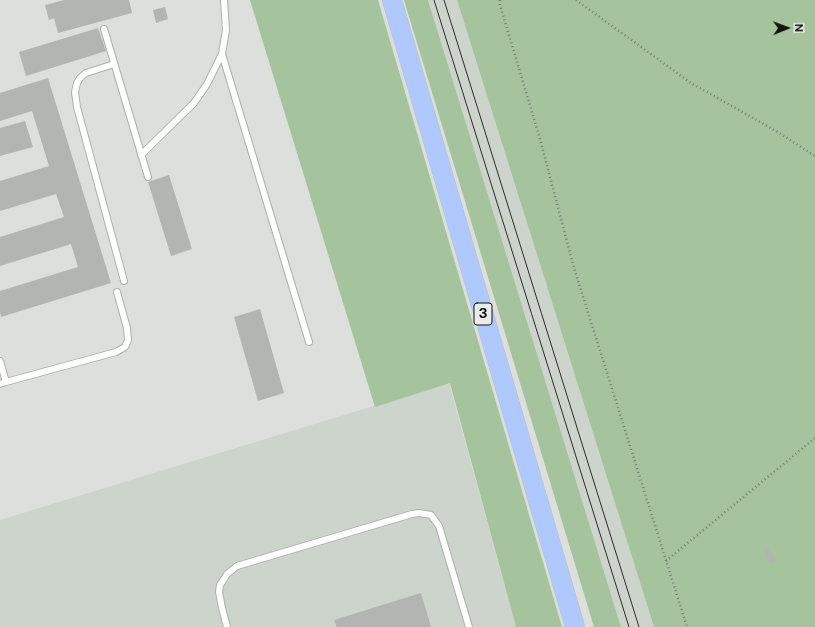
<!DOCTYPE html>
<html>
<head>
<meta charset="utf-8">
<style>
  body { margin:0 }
  #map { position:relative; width:815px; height:627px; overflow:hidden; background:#dcdfdb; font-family:"Public Sans",sans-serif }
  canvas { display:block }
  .north { position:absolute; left:767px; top:8px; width:40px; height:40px; -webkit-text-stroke:3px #e9ece9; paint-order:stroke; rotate:89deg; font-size:11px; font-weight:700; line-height:16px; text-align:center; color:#141513 }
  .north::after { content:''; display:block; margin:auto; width:14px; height:18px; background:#141513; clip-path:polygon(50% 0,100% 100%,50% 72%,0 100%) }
</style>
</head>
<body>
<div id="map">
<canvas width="815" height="627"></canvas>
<div class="north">N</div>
</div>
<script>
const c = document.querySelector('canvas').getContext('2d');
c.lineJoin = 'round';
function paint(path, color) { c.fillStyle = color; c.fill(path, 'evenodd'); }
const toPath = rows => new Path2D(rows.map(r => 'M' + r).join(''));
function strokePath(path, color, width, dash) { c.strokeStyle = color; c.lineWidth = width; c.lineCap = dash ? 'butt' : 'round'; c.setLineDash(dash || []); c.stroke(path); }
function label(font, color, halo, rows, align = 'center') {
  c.font = font + ' "Public Sans",sans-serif'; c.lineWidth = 4; c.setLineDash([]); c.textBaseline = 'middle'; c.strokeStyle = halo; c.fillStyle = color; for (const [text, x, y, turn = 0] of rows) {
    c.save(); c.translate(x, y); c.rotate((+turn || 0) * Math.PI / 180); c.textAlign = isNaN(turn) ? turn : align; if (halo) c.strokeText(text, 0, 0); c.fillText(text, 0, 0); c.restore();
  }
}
paint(toPath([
  [428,0,457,0,654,627,621,627],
  [449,383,516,627,0,627,0,520]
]), '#ccd4cb');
paint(toPath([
  [250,0,378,0,562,627,516,627,450,383,375,407],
  [404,0,428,0,621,627,594,627],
  [457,0,815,0,815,627,654,627]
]), '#a5c49e');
paint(toPath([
  [64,0,129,0,132,13,58,33,54,18,49,20,45,5],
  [165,7,168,19,156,23,153,10],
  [98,28,106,51,26,76,19,52],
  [48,78,111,283,1,317,0,312,0,291,78,267,71,244,0,266,0,237,64,217,56,194,0,211,0,181,49,166,32,111,0,121,0,93],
  [25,121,33,147,0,156,0,128],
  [169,175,192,249,171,256,148,182],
  [260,309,284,393,258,401,234,317],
  [768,548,777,560,772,564,763,551],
  [421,593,431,627,337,627,334,620]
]), '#b2b5b2');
const lane = toPath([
  [104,29,148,177],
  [222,54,309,342],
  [114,64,86,73,80,78,77,83,75,92,77,107,124,281],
  [141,155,194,103,207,84,222,54,226,30,224,0],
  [0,361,6,382,0,384],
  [6,382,116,352,125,347,128,340,127,328,117,292],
  [227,627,222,608,219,592,220,585,224,579,227,574,237,566,412,514,419,513,431,515,439,526,469,627]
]);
const primary = toPath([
  [392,0,575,627]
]);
strokePath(lane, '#adb0ac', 8);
strokePath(primary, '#bdbdbd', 20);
strokePath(toPath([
  [500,0,500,5,540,139,574,268,687,627],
  [576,0,691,83,776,131,815,156],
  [666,561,815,438]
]), '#777976', 2.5, [1, 3]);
strokePath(lane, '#fff', 6);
strokePath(primary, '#afc9fd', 19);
strokePath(toPath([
  [434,0,629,627],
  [444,0,639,627]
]), '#2d2e2c', 1);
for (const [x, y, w] of [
  [483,314,18]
]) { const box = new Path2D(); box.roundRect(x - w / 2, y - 11, w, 22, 3); c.fillStyle = '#e9ece9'; c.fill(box); strokePath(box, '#141513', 1); }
label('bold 13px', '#141513', null, [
  ["3",483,314]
]);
</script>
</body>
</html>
